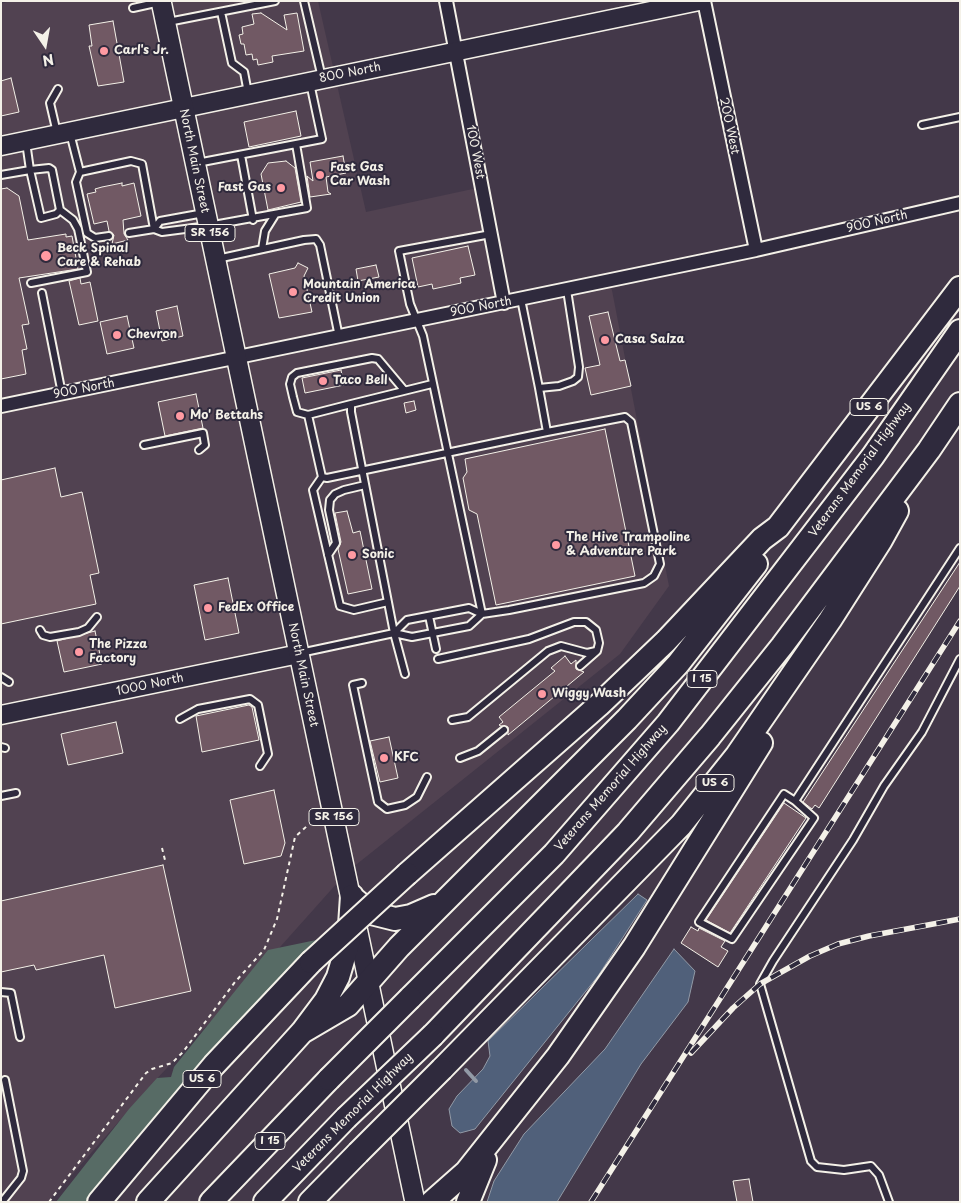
<!DOCTYPE html>
<html>
<head>
<meta charset="utf-8">
<style>
  body { margin:0 }
  #map { position:relative; width:961px; height:1203px; overflow:hidden; background:#433849; font-family:"Playpen Sans",sans-serif }
  canvas { display:block }
  .frame { position:absolute; inset:0; border:2px solid #f4f1e8; pointer-events:none }
  .north { position:absolute; left:20px; top:20px; width:50px; height:50px; -webkit-text-stroke:4px #2f2a3d; paint-order:stroke; rotate:168deg; font-size:14px; font-weight:700; line-height:20px; text-align:center; color:#f4f1e8 }
  .north::after { content:''; display:block; margin:auto; width:18px; height:22px; background:#f4f1e8; clip-path:polygon(50% 0,100% 100%,50% 72%,0 100%) }
</style>
</head>
<body>
<div id="map">
<canvas width="961" height="1203"></canvas>
<div class="frame"></div>
<div class="north">N</div>
</div>
<script>
const c = document.querySelector('canvas').getContext('2d');
c.lineJoin = 'round';
function paint(path, color) { c.fillStyle = color; c.fill(path, 'evenodd'); }
const toPath = rows => new Path2D(rows.map(r => 'M' + r).join(''));
function strokePath(path, color, width, dash) { c.strokeStyle = color; c.lineWidth = width; c.lineCap = dash ? 'butt' : 'round'; c.setLineDash(dash || []); c.stroke(path); }
function label(font, color, halo, rows, align = 'center') {
  c.font = font + ' "Playpen Sans",sans-serif'; c.lineWidth = 4; c.setLineDash([]); c.textBaseline = 'middle'; c.strokeStyle = halo; c.fillStyle = color; for (const [text, x, y, turn = 0] of rows) {
    c.save(); c.translate(x, y); c.rotate((+turn || 0) * Math.PI / 180); c.textAlign = isNaN(turn) ? turn : align; if (halo) c.strokeText(text, 0, 0); c.fillText(text, 0, 0); c.restore();
  }
}
paint(toPath([
  [10,1,318,1,366,212,482,187,504,303,610,280,669,586,620,654,347,872,264,965,150,1086,48,1202,1,1202,1,4]
]), '#514251');
paint(toPath([
  [321,939,207,1055,148,1124,88,1202,56,1202,129,1109,157,1078,171,1077,174,1067,268,950]
]), '#576b65');
const water = toPath([
  [638,894,647,900,598,976,475,1129,460,1133,452,1126,449,1109,457,1096,483,1069,490,1056,488,1041,638,894],
  [674,949,695,971,688,1002,641,1064,557,1202,487,1202,494,1181,524,1134,605,1049,674,949]
]);
paint(water, '#50607a');
strokePath(water, '#929aa6', 1);
strokePath(toPath([
  [466,1070,476,1081]
]), '#929aa6', 4);
const building = toPath([
  [261,13,287,30,284,15,297,13,304,51,272,56,273,62,258,65,257,59,253,60,252,54,246,55,244,44,241,44,239,35,243,34,242,27,254,24,252,14,261,13],
  [113,21,124,82,98,86,89,46,92,46,89,25,113,21],
  [11,78,19,112,1,116,1,81,11,78],
  [296,111,301,136,249,147,244,122,296,111],
  [343,156,346,173,326,177,328,192,331,194,310,197,307,176,313,181,310,162,343,156],
  [286,161,295,168,301,202,268,210,261,174,268,163,286,161],
  [122,183,122,186,134,183,141,216,123,220,124,234,128,240,112,244,114,235,109,231,107,221,94,224,87,194,96,192,95,189,102,187,122,183],
  [7,188,19,196,28,240,66,234,66,237,72,236,78,269,19,278,29,324,22,325,27,349,22,350,26,374,1,379,1,189,7,188],
  [468,246,475,275,460,278,461,283,433,289,432,284,418,287,412,258,468,246],
  [298,263,308,268,304,276,312,312,279,318,269,274,295,268,298,263],
  [376,265,379,277,358,281,356,269,376,265],
  [80,278,81,284,90,282,98,321,79,325,69,281,80,278],
  [177,306,183,336,162,341,156,311,177,306],
  [608,312,620,361,625,360,631,386,591,395,585,368,600,365,589,316,608,312],
  [127,316,134,348,107,354,100,322,127,316],
  [341,370,344,385,305,393,302,378,341,370],
  [196,394,203,428,165,436,158,402,196,394],
  [414,401,416,410,406,413,404,403,414,401],
  [605,429,635,576,496,605,477,514,469,510,463,478,467,472,465,459,605,429],
  [55,468,61,497,82,492,99,573,90,575,96,604,1,624,1,480,55,468],
  [347,511,353,533,360,531,372,589,348,594,338,549,341,542,335,513,347,511],
  [960,562,960,586,819,808,815,805,812,809,803,802,960,562],
  [228,578,239,633,205,640,194,585,228,578],
  [95,631,102,664,64,672,57,641,95,631],
  [565,656,571,664,576,660,576,669,584,672,508,735,508,727,501,726,499,725,503,722,499,717,555,671,551,668,565,656],
  [249,705,252,707,259,740,202,752,196,716,249,705],
  [116,722,123,753,68,765,61,734,116,722],
  [389,737,398,778,380,782,370,741,389,737],
  [274,790,285,843,281,856,244,864,230,800,274,790],
  [784,803,806,818,742,915,730,933,706,920,784,803],
  [163,865,191,991,115,1008,104,955,36,970,34,965,1,972,1,901,163,865],
  [691,927,698,931,699,928,725,941,721,947,728,951,718,967,681,943,691,927],
  [749,1179,753,1202,737,1202,733,1181,749,1179]
]);
paint(building, '#715964');
strokePath(building, '#f4f1e8', 1);
const lane = toPath([
  [304,1,322,78],
  [133,8,160,2],
  [221,12,232,63,244,72,248,93],
  [168,22,275,1],
  [922,125,960,117],
  [57,133,50,103,58,89],
  [70,133,80,172,131,161,142,164,154,229,129,233],
  [241,155,253,220],
  [197,163,322,139,310,83],
  [80,172,76,182,87,233,95,238,109,236],
  [1,175,30,170,49,168,52,170,60,210,56,214,41,218,30,170,26,142],
  [204,213,160,221,154,229,162,232,208,226,307,208,296,144],
  [262,249,265,231,275,215],
  [217,259,304,240,316,239,320,245,339,337],
  [31,283,87,272,78,229,73,220,60,210],
  [42,293,62,394],
  [521,299,539,388,559,386,573,381,578,377,579,367,567,290],
  [351,404,308,415,322,477,327,478,547,432,539,388],
  [308,415,297,412,293,397,290,384,292,377,297,373,372,358,378,359,404,390],
  [144,445,203,433,205,445,199,450],
  [322,477,313,490,340,606,354,610,388,602],
  [328,555,336,543,329,510,330,500,335,494,344,490,365,485],
  [482,614,423,336,410,304,399,251,491,234],
  [429,616,436,649],
  [40,630,43,635,50,637,79,632,88,628,97,617],
  [394,633,407,620,469,608,482,614,509,610,644,583,654,576,660,564,631,422,625,417,547,432],
  [300,653,394,633,412,637,469,626,482,614],
  [438,659,529,639,574,622,586,622,596,630,599,643,597,651,580,666],
  [405,674,394,633,351,412,351,404,432,384],
  [1,677,9,682],
  [362,683,353,685,378,802,387,809,405,805,417,797,427,777],
  [180,719,198,709,250,699,258,705,268,754,260,766],
  [452,720,468,717,548,651,561,646,587,653,596,651],
  [1,747,5,748],
  [460,758,478,751,504,730],
  [784,794,795,801,814,818,732,939,699,922,784,794],
  [1,796,16,793],
  [795,801,960,548],
  [1,992,11,993,20,1037],
  [2,1202,21,1178,23,1171,5,1080],
  [889,1202,879,1175,871,1166,844,1170,817,1167,811,1161,760,984,773,961,853,840,884,786,922,732,960,659]
]);
const street = toPath([
  [446,1,504,303],
  [704,1,756,250],
  [1,406,756,250,960,203]
]);
const secondary = toPath([
  [1,146,699,1],
  [1,715,299,654]
]);
const primary = toPath([
  [161,1,415,1202]
]);
const highway = toPath([
  [407,874,599,705,666,641,762,539,778,527,960,288],
  [354,899,371,913,395,919,411,916,434,906],
  [410,998,554,854,668,723,873,456,960,331],
  [302,1032,348,1005,399,947,627,719,678,664,756,564],
  [433,1035,628,832,710,736,782,646,929,450,960,404],
  [442,1069,681,825,737,755,830,620,881,540,897,511],
  [99,1202,214,1065,311,962],
  [148,1202,302,1032,326,1000,338,977,349,940,352,896],
  [211,1202,329,1079],
  [265,1202,346,1118],
  [310,1202,358,1153],
  [432,1202,466,1172,558,1056,634,947,761,743],
  [468,1202,485,1160]
]);
strokePath(lane, '#f4f1e8', 10);
strokePath(street, '#f4f1e8', 16);
strokePath(secondary, '#f4f1e8', 21);
strokePath(primary, '#f4f1e8', 22);
strokePath(highway, '#f4f1e8', 26);
strokePath(toPath([
  [162,848,165,860],
  [49,1202,146,1073,152,1069,172,1063,183,1052,235,982,264,950,277,919,295,837,307,826]
]), '#f4f1e8', 2, [4, 4]);
strokePath(lane, '#2f2a3d', 6);
strokePath(street, '#2f2a3d', 12);
strokePath(secondary, '#2f2a3d', 18);
strokePath(primary, '#2f2a3d', 19);
strokePath(highway, '#2f2a3d', 22);
const rail = toPath([
  [691,1053,733,1008,760,984,810,956,838,944,869,936,960,919],
  [591,1202,960,621]
]);
strokePath(rail, '#f4f1e8', 5.5);
strokePath(rail, '#2f2a3d', 4, [11]);
const highwayBridge = toPath([
  [311,962,407,874],
  [329,1079,410,998],
  [346,1118,433,1035],
  [358,1153,442,1069]
]);
strokePath(highwayBridge, '#f4f1e8', 26, []);
strokePath(highwayBridge, '#2f2a3d', 22);
for (const [x, y, r, color] of [
  [104,51,5,"#ff9aa2"],
  [320,175,5,"#ff9aa2"],
  [281,188,5,"#ff9aa2"],
  [46,256,6,"#ff9aa2"],
  [293,292,5,"#ff9aa2"],
  [117,335,5,"#ff9aa2"],
  [605,340,5,"#ff9aa2"],
  [323,381,5,"#ff9aa2"],
  [180,416,5,"#ff9aa2"],
  [556,545,5,"#ff9aa2"],
  [352,555,5,"#ff9aa2"],
  [208,608,5,"#ff9aa2"],
  [79,652,5,"#ff9aa2"],
  [542,694,5,"#ff9aa2"],
  [384,758,5,"#ff9aa2"]
]) { const dot = new Path2D(); dot.arc(x, y, r, 0, 2 * Math.PI); c.fillStyle = color; c.fill(dot); strokePath(dot, '#2f2a3d', 2); }
for (const [x, y, w] of [
  [210,233,50],
  [869,407,38],
  [702,679,30],
  [715,783,38],
  [334,817,50],
  [202,1079,38],
  [270,1141,30]
]) { const box = new Path2D(); box.roundRect(x - w / 2, y - 8.5, w, 17, 4); c.fillStyle = '#2f2a3d'; c.fill(box); strokePath(box, '#f4f1e8', 1); }
label('bold 11px', '#f4f1e8', null, [
  ["SR 156",210,233],
  ["US 6",869,407],
  ["I 15",702,679],
  ["US 6",715,783],
  ["SR 156",334,817],
  ["US 6",202,1079],
  ["I 15",270,1141]
]);
label('bold 12px', '#f4f1e8', '#2f2a3d', [
  ["Carl's Jr.",114,51],
  ["Fast Gas",330,168],
  ["Car Wash",330,182],
  ["Fast Gas",271,188,"right"],
  ["Beck Spinal",57,249],
  ["Care & Rehab",57,263],
  ["Mountain America",303,285],
  ["Credit Union",303,299],
  ["Chevron",127,335],
  ["Casa Salza",615,340],
  ["Taco Bell",333,381],
  ["Mo' Bettahs",190,416],
  ["The Hive Trampoline",566,538],
  ["& Adventure Park",566,552],
  ["Sonic",362,555],
  ["FedEx Office",218,608],
  ["The Pizza",89,645],
  ["Factory",89,659],
  ["Wiggy Wash",552,694],
  ["KFC",394,758]
], 'left');
label('12px', '#f4f1e8', '#2f2a3d', [
  ["800 North",350,73,-11],
  ["200 West",729,126,78],
  ["100 West",475,152,79],
  ["North Main Street",194,161,78],
  ["900 North",877,222,-13],
  ["900 North",481,307,-11],
  ["900 North",84,389,-11],
  ["Veterans Memorial Highway",860,470,-54],
  ["North Main Street",303,675,78],
  ["1000 North",150,685,-12],
  ["Veterans Memorial Highway",611,788,-49],
  ["Veterans Memorial Highway",353,1113,-45]
]);
</script>
</body>
</html>
